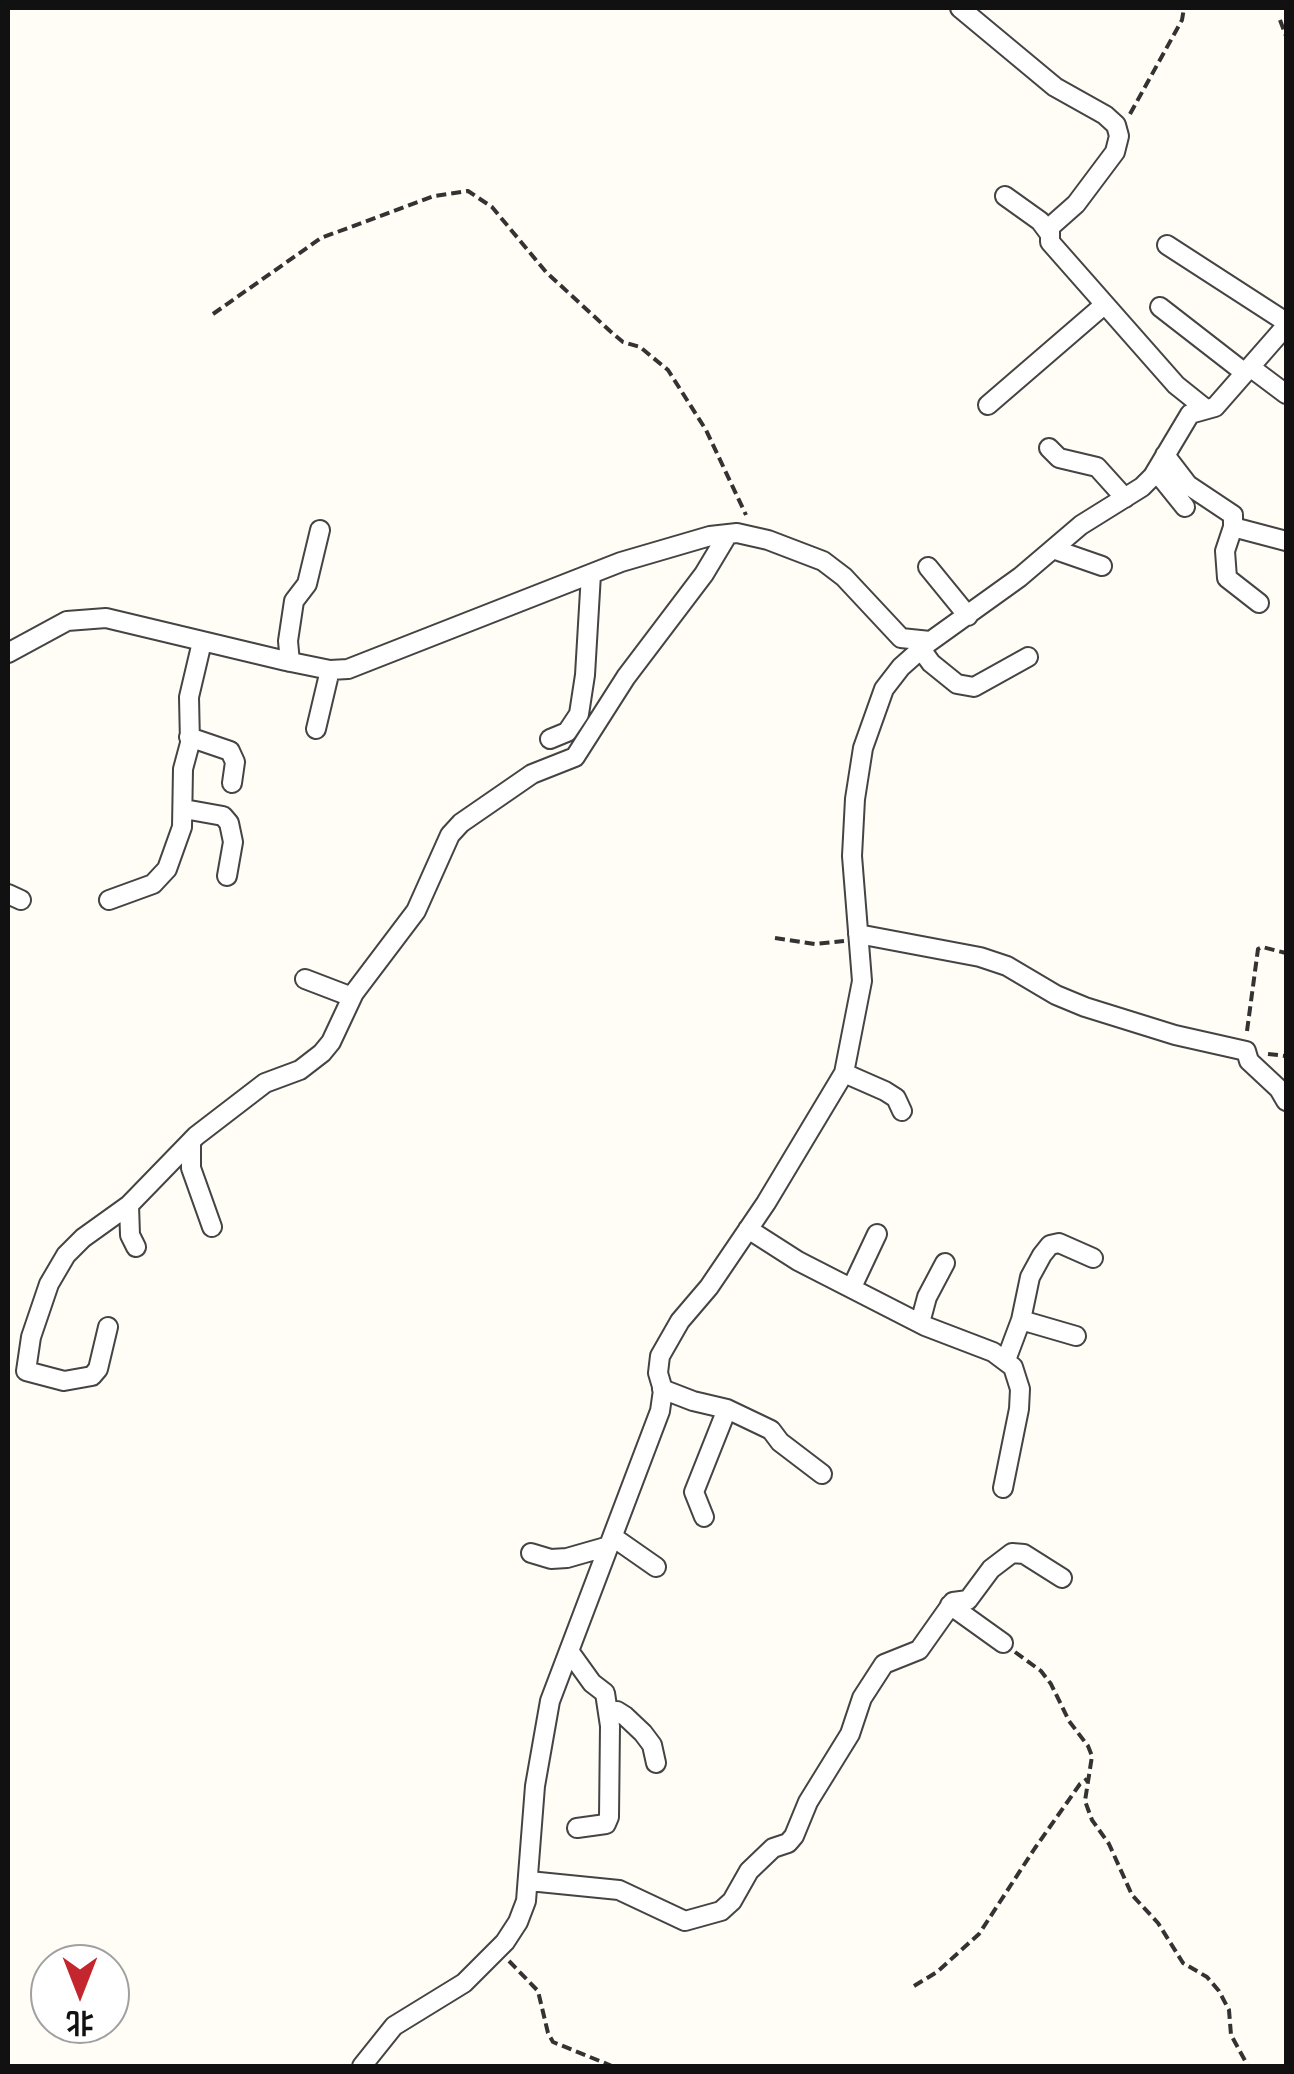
<!DOCTYPE html>
<html>
<head>
<meta charset="utf-8">
<style>
  body { margin:0 }
  #map { position:relative; width:1294px; height:2074px; overflow:hidden; background:#fffdf5; font-family:"Roboto Serif","Noto Sans SC",serif }
  canvas { display:block }
  .frame { position:absolute; inset:0; border:10px solid #111; pointer-events:none }
  .north { position:absolute; left:30px; top:1944px; width:100px; height:100px; box-sizing:border-box; background:#fff; border:2px solid #a0a0a0; border-radius:50%; rotate:180deg; font-size:28px; font-weight:700; line-height:40px; text-align:center; color:#111 }
  .north::after { content:''; display:block; margin:auto; width:35px; height:45px; background:#c4262e; clip-path:polygon(50% 0,100% 100%,50% 72%,0 100%) }
</style>
</head>
<body>
<div id="map">
<canvas width="1294" height="2074"></canvas>
<div class="frame"></div>
<div class="north">北</div>
</div>
<script>
const c = document.querySelector('canvas').getContext('2d');
c.lineJoin = 'round';
const toPath = rows => new Path2D(rows.map(r => 'M' + r).join(''));
function strokePath(path, color, width, dash) { c.strokeStyle = color; c.lineWidth = width; c.lineCap = dash ? 'butt' : 'round'; c.setLineDash(dash || []); c.stroke(path); }
const minor = toPath([
  [960,8,1055,87,1105,115,1116,125,1119,136,1115,152,1076,204,1050,227,1050,242,1176,385,1206,409],
  [1005,196,1040,221,1049,233],
  [1167,245,1286,322],
  [1160,307,1245,373],
  [1250,367,1286,394],
  [988,405,1104,305],
  [1049,448,1059,458,1097,467,1125,498],
  [1165,455,1188,485,1233,515,1233,527,1225,551,1227,578,1259,603],
  [1156,471,1185,507],
  [1233,527,1286,541],
  [1053,549,1102,566],
  [928,567,968,616],
  [921,649,931,663,957,684,974,687,1028,657],
  [8,653,67,621,106,618,286,661,330,670,348,669,621,562,710,536,737,533,768,540,823,561,844,577,901,638,930,641],
  [290,662,288,641,294,601,307,584,320,530],
  [316,729,330,670],
  [189,737,230,751,235,762,232,783],
  [550,739,567,732,579,714,585,675,591,574],
  [184,809,223,816,229,823,233,842,227,876],
  [8,894,21,900],
  [109,900,153,884,167,869,182,827,183,769,190,743,189,697,202,642],
  [858,934,980,957,1007,966,1056,995,1085,1007,1175,1035,1246,1051,1249,1061,1279,1089,1286,1101],
  [305,979,352,997],
  [844,1073,885,1091,896,1098,902,1111],
  [191,1141,191,1168,212,1227],
  [129,1205,130,1235,136,1247],
  [748,1229,798,1261,925,1326,993,1352,1013,1367,1020,1389,1019,1409,1003,1488],
  [852,1287,877,1234],
  [1021,1320,1076,1336],
  [920,1323,927,1297,945,1263],
  [108,1327,98,1369,92,1376,64,1381,26,1371,31,1337,49,1284,66,1255,83,1238,129,1205,196,1136,265,1083,300,1070,322,1053,331,1042,354,993,416,911,450,835,461,823,532,774,575,757,626,677,704,574,728,534],
  [1006,1360,1021,1320,1030,1277,1042,1255,1050,1245,1059,1243,1093,1258],
  [662,1389,693,1401,727,1409,771,1430,780,1442,822,1474],
  [704,1517,694,1492,727,1409],
  [613,1537,656,1567],
  [531,1553,551,1559,567,1558,609,1546],
  [950,1605,1003,1643],
  [569,1651,592,1683,605,1693,610,1726,609,1817,606,1824,577,1828],
  [608,1712,617,1711,625,1716,643,1733,652,1745,656,1763],
  [529,1881,619,1890,685,1921,721,1911,732,1901,749,1871,773,1848,788,1843,794,1836,808,1802,850,1734,862,1698,884,1664,919,1650,953,1602,968,1600,991,1569,1012,1553,1024,1554,1062,1578],
  [362,2066,394,2026,464,1983,505,1942,518,1922,526,1901,535,1786,550,1701,660,1411,663,1390,658,1373,660,1356,680,1321,709,1287,766,1203,844,1073,862,981,852,856,855,799,863,748,884,689,901,667,928,643,1020,577,1081,525,1142,487,1153,476,1190,414,1215,407,1286,326]
]);
strokePath(minor, '#444', 22);
strokePath(toPath([
  [1280,20,1286,36],
  [1130,114,1182,20,1184,8],
  [213,314,321,238,434,196,468,191,492,207,546,272,610,331,623,342,640,347,668,370,706,430,746,515],
  [775,938,815,944,844,941],
  [1247,1031,1258,949,1262,947,1286,953],
  [1268,1054,1286,1056],
  [1015,1652,1041,1671,1051,1684,1069,1721,1088,1746,1092,1756,1085,1801,1092,1820,1109,1844,1132,1895,1158,1923,1183,1963,1207,1977,1219,1991,1229,2010,1231,2035,1248,2066],
  [509,1961,538,1991,548,2033,553,2042,612,2066],
  [914,1986,937,1972,979,1934,1035,1848,1080,1784,1087,1779]
]), '#333', 4, [10, 5]);
strokePath(minor, '#fff', 18);
</script>
</body>
</html>
